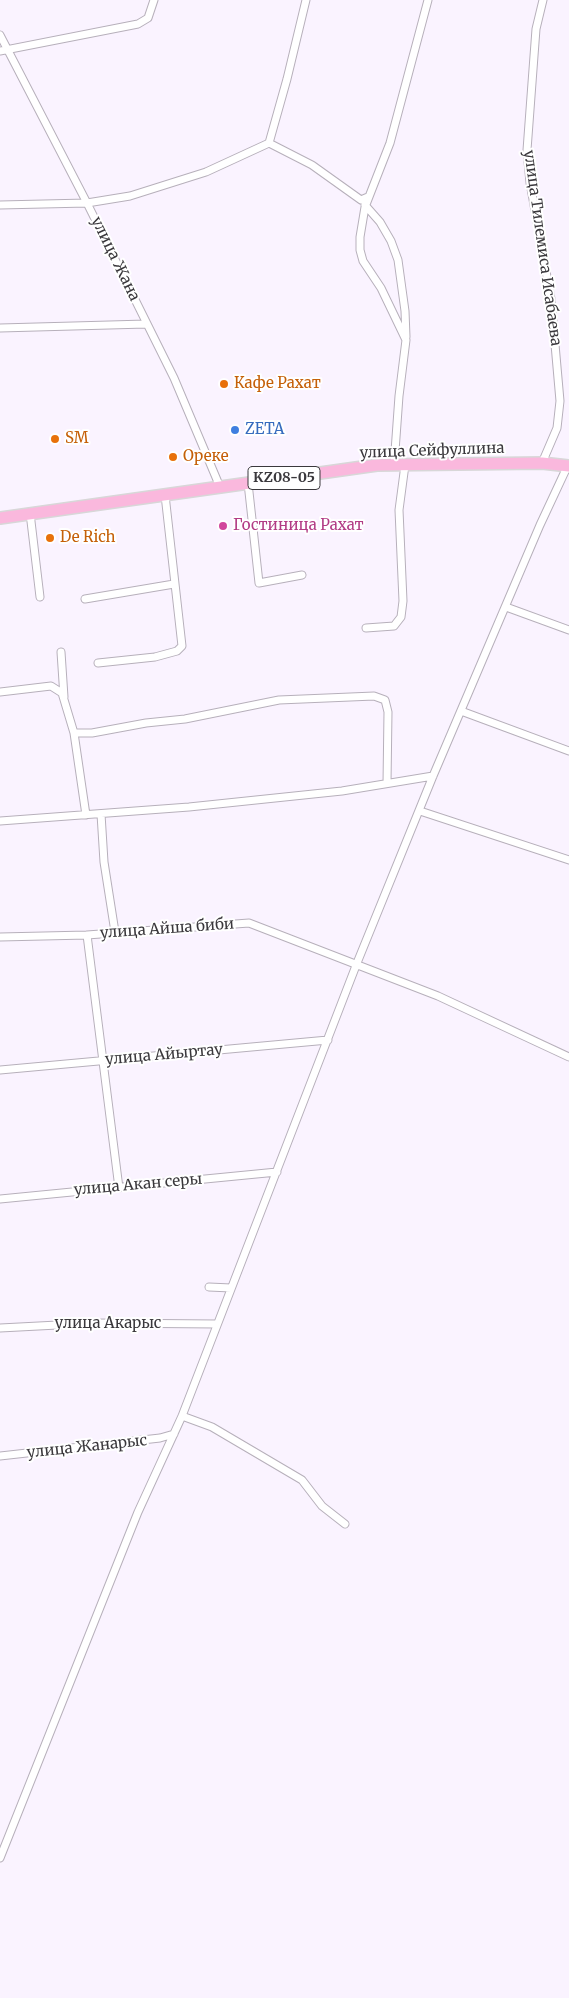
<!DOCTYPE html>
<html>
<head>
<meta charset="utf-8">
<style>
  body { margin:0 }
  canvas { display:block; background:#faf3ff }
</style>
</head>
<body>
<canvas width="569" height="1998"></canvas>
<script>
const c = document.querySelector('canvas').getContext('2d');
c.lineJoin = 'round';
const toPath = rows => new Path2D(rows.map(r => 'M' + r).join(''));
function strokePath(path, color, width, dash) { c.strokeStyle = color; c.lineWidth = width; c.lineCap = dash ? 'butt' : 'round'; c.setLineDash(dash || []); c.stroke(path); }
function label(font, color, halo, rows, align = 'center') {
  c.font = font + ' Merriweather,serif'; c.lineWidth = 4; c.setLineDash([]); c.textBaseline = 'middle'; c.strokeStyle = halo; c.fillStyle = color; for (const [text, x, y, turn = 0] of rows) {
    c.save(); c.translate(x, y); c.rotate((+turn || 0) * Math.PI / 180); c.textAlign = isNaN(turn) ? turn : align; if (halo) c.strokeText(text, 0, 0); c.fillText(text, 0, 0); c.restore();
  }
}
const minor = toPath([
  [0,35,87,203,174,378,220,487],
  [0,51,138,24,148,18,154,0],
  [269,143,287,79,306,0],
  [0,205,87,203,130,196,206,172,269,143,312,165,361,200,368,197],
  [365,205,380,222,391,241,398,260,405,311,406,337],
  [0,328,146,324],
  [542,463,557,428,560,401,551,299,530,183,527,150,536,29,543,0],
  [394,465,399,396,406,340,381,288,363,261,360,250,360,237,365,207,390,143,428,0],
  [248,483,259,583,302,575],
  [30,513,40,597],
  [85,599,174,584],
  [506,607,569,630],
  [366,628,394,626,401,617,403,601,399,510,405,465],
  [61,652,64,697],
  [98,663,155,657,177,651,182,646,165,495],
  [0,692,51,686,62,693,74,733,86,815],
  [461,711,569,751],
  [74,733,92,733,146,723,185,719,279,700,374,696,385,700,388,712,387,783],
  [420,811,569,860],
  [101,814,104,862,115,932],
  [0,821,189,807,342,791,433,776],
  [87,935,119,1188],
  [0,937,87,935,249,923,438,996,569,1057],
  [0,1070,328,1040],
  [0,1199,277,1172],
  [209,1287,231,1288],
  [0,1328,96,1323,217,1324],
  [182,1416,212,1427,302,1480,322,1506,345,1524],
  [0,1456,160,1438,174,1434],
  [0,1858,138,1512,182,1416,357,963,433,776,540,525,568,465]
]);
const primary = toPath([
  [0,518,377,465,542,463,569,466]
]);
strokePath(minor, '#b7b0bb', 9);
strokePath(primary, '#d8d7d8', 14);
strokePath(minor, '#fff', 7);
strokePath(primary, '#fab8dd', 11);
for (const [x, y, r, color] of [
  [224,384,5,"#e8710a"],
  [235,430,5,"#3f7fe0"],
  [55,439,5,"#e8710a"],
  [173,457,5,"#e8710a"],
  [223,526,5,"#d1479c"],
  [50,538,5,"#e8710a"]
]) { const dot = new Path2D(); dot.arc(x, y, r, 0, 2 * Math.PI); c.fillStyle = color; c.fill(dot); strokePath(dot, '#fff', 2); }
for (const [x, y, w] of [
  [284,478,72]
]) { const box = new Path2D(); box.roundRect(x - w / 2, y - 11.5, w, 23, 4); c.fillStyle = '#fff'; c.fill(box); strokePath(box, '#3a383c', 1); }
label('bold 14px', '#3a383c', null, [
  ["KZ08-05",284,478]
]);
label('15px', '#3a383c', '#fff', [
  ["улица Тилемиса Исабаева",542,248,82],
  ["улица Жана",115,259,64],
  ["улица Сейфуллина",432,451,-2],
  ["улица Айша биби",167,929,-4],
  ["улица Айыртау",164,1055,-5],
  ["улица Акан серы",138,1185,-5],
  ["улица Акарыс",108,1324],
  ["улица Жанарыс",87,1447,-6]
]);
label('15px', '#c56008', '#fff', [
  ["Кафе Рахат",234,384],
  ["SM",65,439],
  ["Ореке",183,457],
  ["De Rich",60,538]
], 'left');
label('15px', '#366cbe', '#fff', [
  ["ZETA",245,430]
], 'left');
label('15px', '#b23c85', '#fff', [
  ["Гостиница Рахат",233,526]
], 'left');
</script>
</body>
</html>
